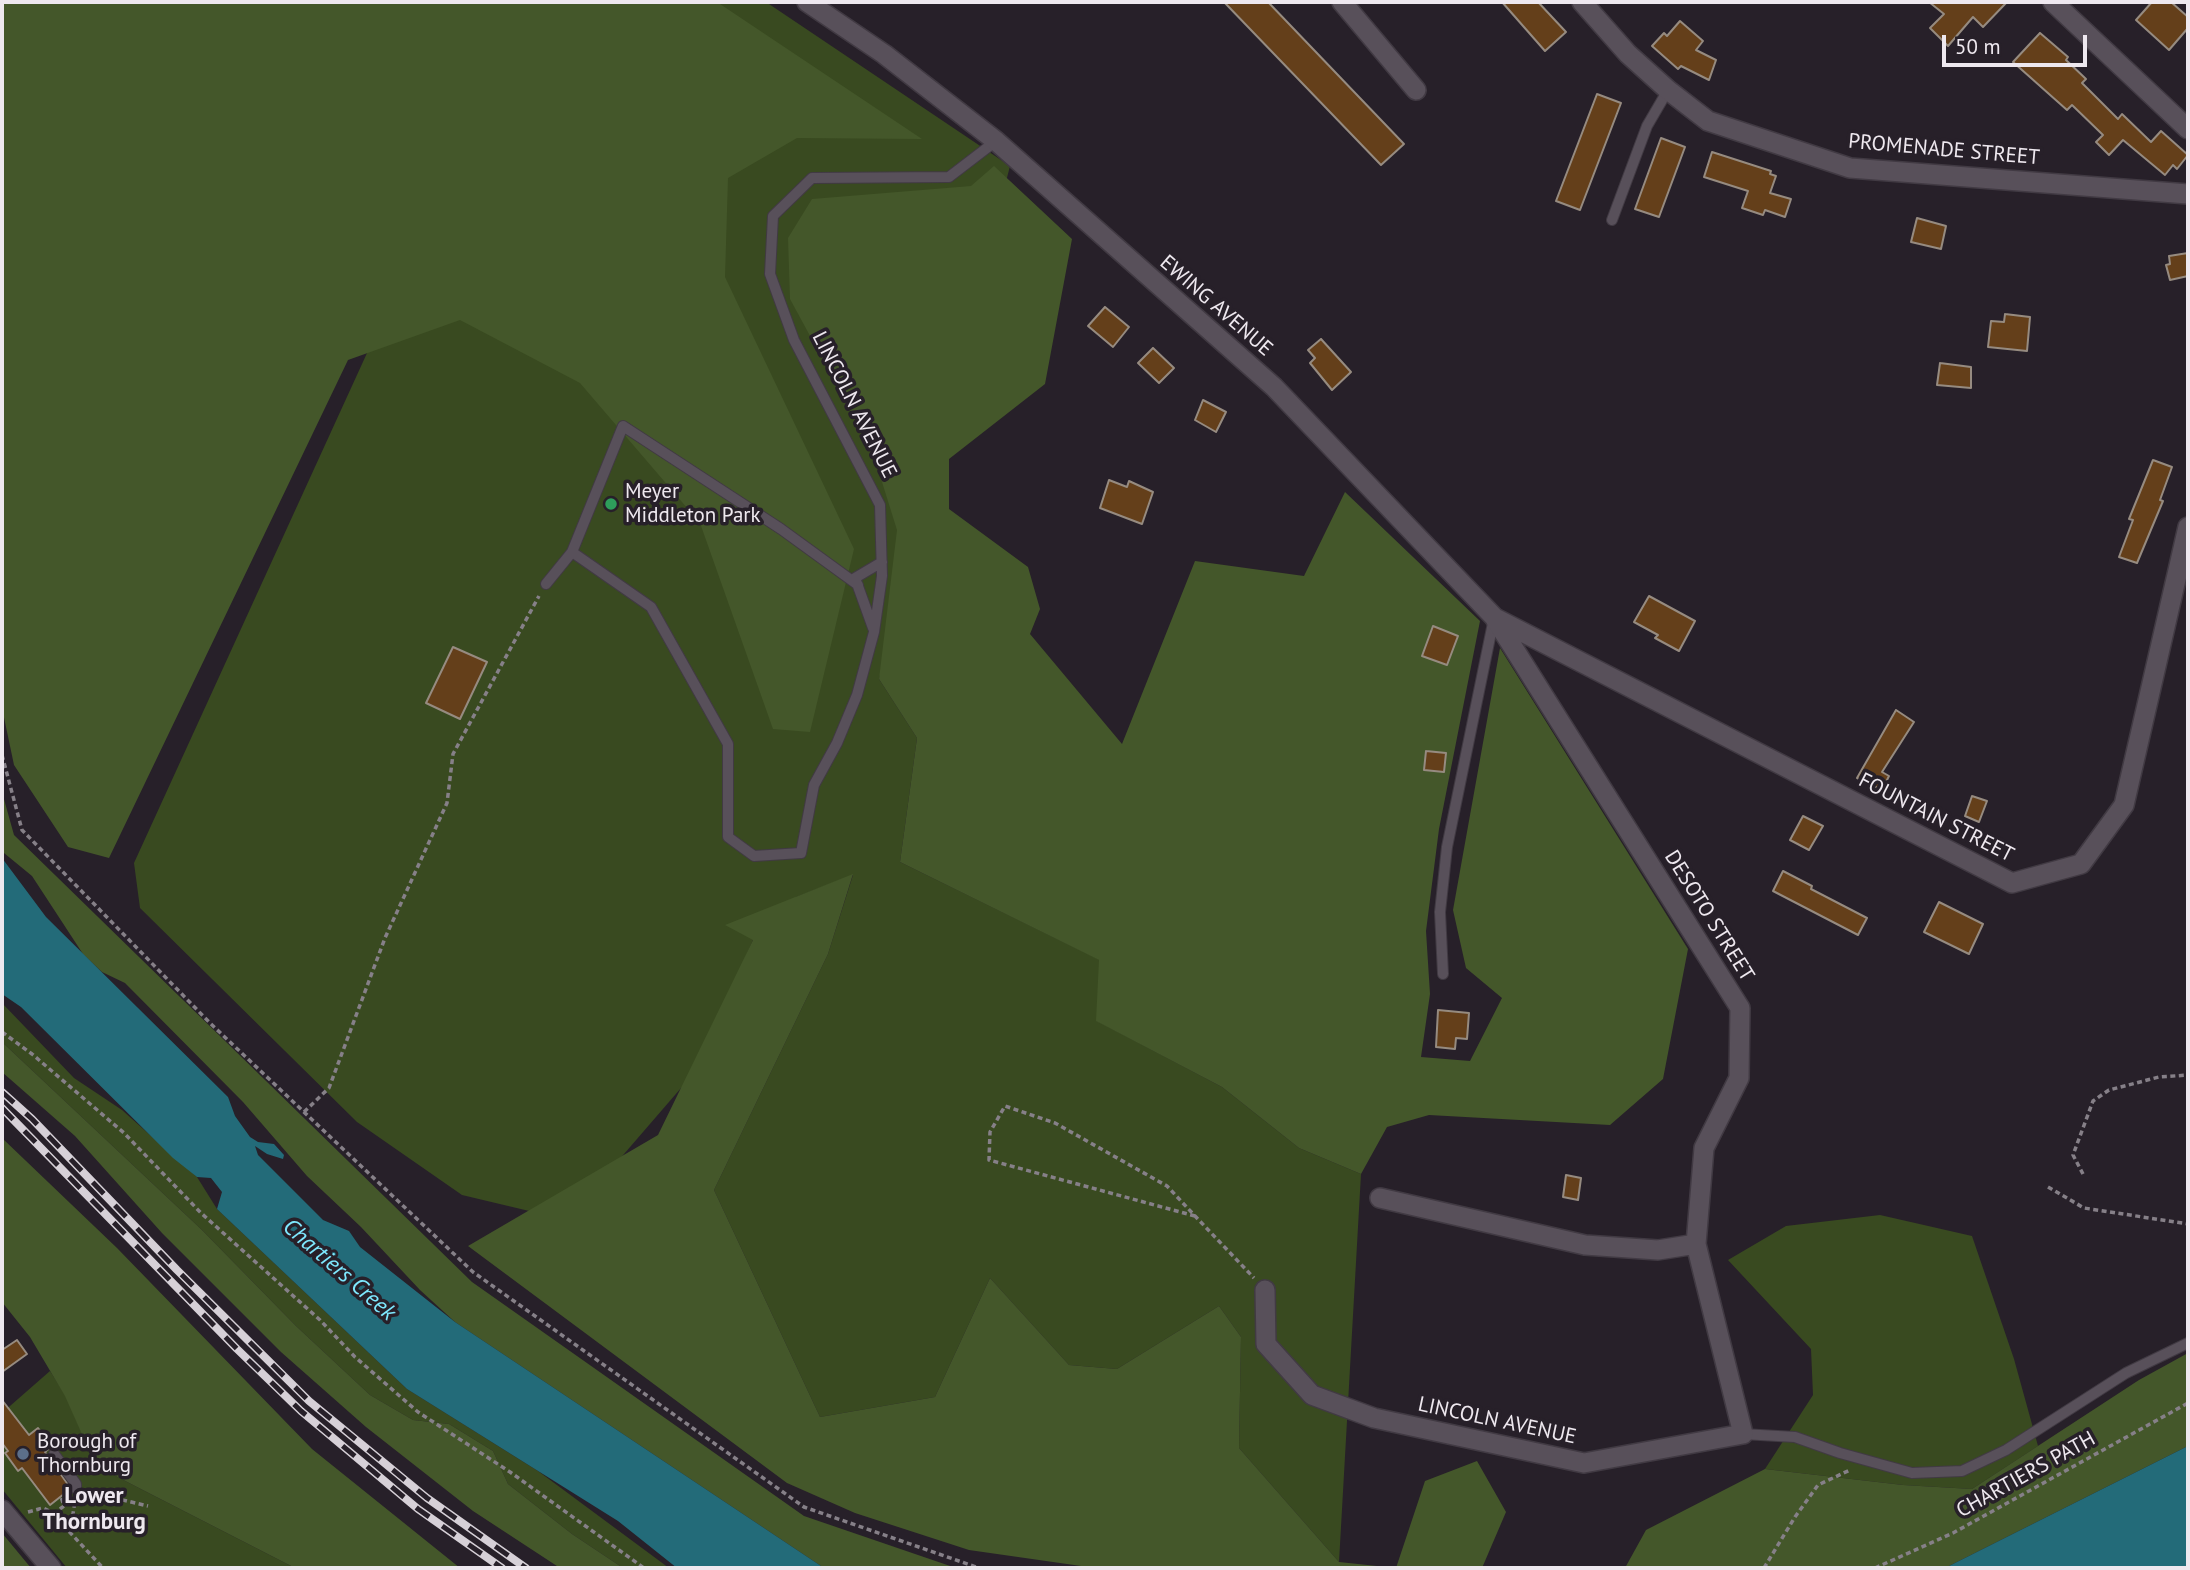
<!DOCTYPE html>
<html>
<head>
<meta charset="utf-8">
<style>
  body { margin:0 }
  #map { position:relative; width:2190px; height:1570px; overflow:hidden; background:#272029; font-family:"PT Sans",sans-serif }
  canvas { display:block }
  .frame { position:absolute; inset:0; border:4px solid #eee8ef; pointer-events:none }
  .scale { position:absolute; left:1942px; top:35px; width:145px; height:32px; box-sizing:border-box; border:4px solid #eee8ef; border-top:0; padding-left:9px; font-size:21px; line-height:24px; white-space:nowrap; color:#eee8ef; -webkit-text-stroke:5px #272029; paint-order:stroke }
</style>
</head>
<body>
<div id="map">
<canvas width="2190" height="1570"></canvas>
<div class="frame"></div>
<div class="scale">50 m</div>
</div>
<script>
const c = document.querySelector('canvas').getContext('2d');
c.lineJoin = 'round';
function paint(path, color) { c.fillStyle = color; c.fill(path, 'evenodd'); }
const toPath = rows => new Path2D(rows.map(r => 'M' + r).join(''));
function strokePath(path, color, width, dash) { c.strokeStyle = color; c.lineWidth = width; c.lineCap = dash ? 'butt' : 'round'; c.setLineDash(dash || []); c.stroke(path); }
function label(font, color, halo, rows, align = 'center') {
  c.font = font + ' "PT Sans",sans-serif'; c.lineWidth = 7; c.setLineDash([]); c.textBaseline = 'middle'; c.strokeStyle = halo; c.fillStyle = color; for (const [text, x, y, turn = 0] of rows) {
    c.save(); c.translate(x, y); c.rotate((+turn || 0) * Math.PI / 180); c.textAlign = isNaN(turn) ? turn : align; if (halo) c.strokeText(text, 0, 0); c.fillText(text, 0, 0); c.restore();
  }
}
paint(toPath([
  [516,2,766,2,1010,166,879,679,917,738,900,862,1100,960,1097,1021,1222,1087,1299,1148,1361,1174,1339,1562,1239,1448,1241,1337,1219,1306,1117,1369,1069,1365,990,1278,935,1397,820,1417,714,1190,828,954,853,875,796,897,753,940,694,1073,567,1220,462,1195,357,1122,140,908,134,863,378,329],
  [2,1003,74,1078,122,1110,197,1177,217,1209,407,1389,538,1471,669,1568,623,1568,572,1534,508,1484,493,1451,449,1424,413,1420,370,1395,296,1326,202,1230,2,1042],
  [1880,1215,1972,1236,2014,1359,2038,1446,1972,1489,1903,1485,1765,1469,1813,1395,1811,1349,1728,1260,1786,1226],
  [50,1371,66,1396,96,1466,295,1568,67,1568,2,1489,2,1413]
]), '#394a20');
paint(toPath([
  [2,2,717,2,922,139,797,138,728,178,725,277,854,549,810,732,773,729,700,523,580,383,460,320,348,360,109,858,68,847,14,765,2,708],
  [994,166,1072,239,1045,384,949,459,949,509,1028,567,1040,609,1030,634,1122,744,1195,561,1304,576,1345,492,1480,621,1439,829,1426,931,1430,994,1421,1057,1470,1061,1502,998,1466,968,1453,910,1500,648,1688,949,1663,1079,1610,1125,1429,1115,1387,1127,1361,1174,1299,1148,1222,1087,1096,1021,1099,960,900,862,917,738,879,679,897,530,872,450,790,299,788,238,812,199,971,186],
  [2,792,14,835,472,1282,804,1516,956,1568,824,1568,455,1322,420,1290,361,1227,307,1176,243,1102,125,983,102,972,83,954,32,876,4,853,2,848],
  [853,874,828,954,714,1190,820,1417,935,1397,990,1278,1069,1365,1117,1369,1219,1306,1241,1337,1239,1448,1339,1562,1396,1568,1425,1481,1477,1461,1506,1512,1482,1568,1095,1568,969,1550,855,1513,787,1483,468,1246,658,1135,753,940,725,925],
  [2,1042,202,1230,296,1326,370,1395,413,1420,449,1424,493,1451,508,1484,572,1534,623,1568,560,1568,473,1511,366,1427,281,1352,162,1233,75,1136,2,1072],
  [2,1138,117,1248,312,1449,460,1568,295,1568,96,1466,65,1396,30,1337,2,1302],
  [2188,1353,2188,1446,1945,1568,1625,1568,1646,1530,1765,1469,1903,1485,1972,1489,2139,1380],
  [2,1533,31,1568,2,1568]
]), '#44572a');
paint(toPath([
  [2,858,46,917,228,1097,235,1116,250,1137,258,1142,274,1144,284,1155,283,1159,267,1154,255,1146,258,1155,323,1220,349,1231,360,1247,455,1322,824,1568,677,1568,618,1521,407,1389,217,1209,222,1192,211,1178,197,1177,173,1158,21,1007,2,994],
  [2188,1446,2188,1565,2183,1568,1945,1568]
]), '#236b79');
const building = toPath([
  [1224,2,1268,2,1404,144,1381,165,1224,2],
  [1502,2,1538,2,1566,32,1545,51,1502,2],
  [1929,2,2007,2,1983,27,1973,17,1948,46,1930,28,1944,14,1929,2],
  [2152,2,2171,2,2188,17,2188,28,2169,50,2136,20,2152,2],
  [1680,21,1703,41,1696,50,1716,60,1709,80,1681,66,1678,69,1652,46,1664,33,1667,36,1680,21],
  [2040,33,2068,57,2066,60,2086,79,2082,83,2118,119,2122,114,2151,142,2161,131,2188,155,2177,169,2173,165,2165,175,2123,140,2109,155,2096,142,2103,135,2072,105,2067,110,2013,62,2040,33],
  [1597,94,1621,103,1580,210,1556,201,1597,94],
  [1661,138,1685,147,1659,217,1635,209,1661,138],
  [1712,152,1771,171,1770,174,1776,176,1770,193,1791,199,1785,217,1765,210,1763,215,1742,208,1748,191,1704,177,1712,152],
  [1917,218,1946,226,1941,249,1911,242,1917,218],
  [2188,253,2188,276,2170,280,2166,265,2170,264,2169,256,2188,253],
  [1105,307,1129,327,1113,347,1088,326,1105,307],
  [2005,314,2030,317,2027,351,1988,347,1991,321,2004,322,2005,314],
  [1321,339,1351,372,1332,390,1310,363,1315,358,1308,350,1321,339],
  [1153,348,1174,368,1159,383,1138,363,1153,348],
  [1940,363,1971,367,1971,388,1937,385,1940,363],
  [1203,400,1226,412,1216,432,1195,420,1203,400],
  [2153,460,2172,467,2160,500,2163,501,2137,563,2119,557,2133,520,2129,519,2153,460],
  [1109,480,1127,487,1129,481,1153,492,1142,524,1100,508,1109,480],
  [1649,596,1695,621,1679,651,1655,638,1658,635,1634,622,1649,596],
  [1433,626,1458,636,1447,665,1422,656,1433,626],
  [453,647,487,662,460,719,426,703,453,647],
  [1896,710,1914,722,1882,772,1889,776,1882,790,1857,778,1896,710],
  [1426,751,1446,753,1444,772,1424,770,1426,751],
  [1972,796,1987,801,1979,822,1965,816,1972,796],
  [1803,816,1823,826,1809,850,1790,840,1803,816],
  [1783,871,1812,886,1811,889,1867,918,1858,935,1773,891,1783,871],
  [1939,902,1983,924,1969,954,1924,932,1939,902],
  [1438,1010,1469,1013,1467,1039,1456,1038,1455,1049,1436,1047,1438,1010],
  [1566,1175,1581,1178,1578,1200,1563,1197,1566,1175],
  [17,1340,27,1354,2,1372,2,1350,17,1340],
  [2,1400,29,1435,38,1428,52,1446,45,1452,69,1486,69,1490,50,1505,22,1468,18,1471,5,1453,8,1451,2,1443,2,1400]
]);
paint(building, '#643f1a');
strokePath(building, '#968b80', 2);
const lane = toPath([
  [1612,220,1647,126,1668,90],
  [572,552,651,607,728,744,728,837,754,856,801,853,814,785,837,743,857,695,874,632,882,576,880,505,794,340,770,274,773,216,812,178,949,177,996,141],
  [546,584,572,552,623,426,781,529,858,585],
  [873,628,855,578,882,562],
  [1443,974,1440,912,1447,847,1494,618],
  [1743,1434,1795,1437,1840,1453,1912,1473,1962,1471,2006,1450,2126,1373,2188,1343],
  [54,1454,76,1484,76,1489]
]);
const street = toPath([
  [807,2,884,54,996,141,1274,387,1494,617,1740,1008,1739,1078,1704,1148,1696,1244,1743,1434,1584,1463,1374,1418,1312,1395,1266,1344,1265,1290],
  [1342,2,1416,90],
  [1582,2,1628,54,1668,90,1708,121,1850,168,2188,194],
  [2053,2,2188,129],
  [1495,618,2012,883,2081,864,2124,805,2188,527],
  [1380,1198,1585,1245,1658,1250,1696,1244],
  [2,1510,51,1568]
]);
strokePath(lane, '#413a43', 12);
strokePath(street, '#413a43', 22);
strokePath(toPath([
  [2,755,22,830,211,1024,473,1272,804,1507,979,1568],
  [2,1032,32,1054,124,1133,201,1213,320,1320,355,1357,418,1412,510,1472,644,1568],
  [304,1112,329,1088,385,938,447,803,453,754,539,596],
  [2083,1174,2073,1155,2093,1101,2109,1090,2159,1077,2188,1075],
  [2048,1187,2084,1208,2188,1224],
  [1195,1216,989,1160,990,1132,1005,1106,1055,1123,1167,1186,1195,1216,1254,1278],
  [89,1492,148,1506],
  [28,1512,43,1508,51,1512,103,1568],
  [53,1514,64,1506,61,1497],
  [70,1533,75,1501],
  [1764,1568,1795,1517,1818,1485,1850,1470],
  [1875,1568,1953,1533,2188,1403]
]), '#868088', 3.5, [5, 3.5]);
strokePath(lane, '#58505a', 10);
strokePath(street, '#58505a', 19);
const rail = toPath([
  [2,1092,32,1119,177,1270,309,1401,427,1498,526,1568],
  [2,1108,237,1349,301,1411,418,1509,502,1568]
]);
strokePath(rail, '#d6d0d7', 8);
strokePath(rail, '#272029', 5, [16]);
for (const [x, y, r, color] of [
  [611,504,7,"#2e9e5b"],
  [23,1454,7,"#5c6f8a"]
]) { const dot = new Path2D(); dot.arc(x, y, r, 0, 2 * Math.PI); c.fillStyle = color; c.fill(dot); strokePath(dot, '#272029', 2.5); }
label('21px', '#eee8ef', '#272029', [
  ["PROMENADE STREET",1944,150,5],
  ["EWING AVENUE",1216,306,41],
  ["LINCOLN AVENUE",854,405,63],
  ["FOUNTAIN STREET",1936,818,27],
  ["DESOTO STREET",1709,916,58],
  ["LINCOLN AVENUE",1497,1421,12],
  ["CHARTIERS PATH",2026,1475,-29]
]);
label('21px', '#eee8ef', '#272029', [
  ["Meyer",625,492],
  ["Middleton Park",625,516],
  ["Borough of",37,1442],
  ["Thornburg",37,1466]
], 'left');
label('italic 23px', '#7ee8fe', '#272029', [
  ["Chartiers Creek",339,1270,41]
]);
label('bold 23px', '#eee8ef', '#272029', [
  ["Lower",94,1496],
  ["Thornburg",94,1522]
]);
</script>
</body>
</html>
